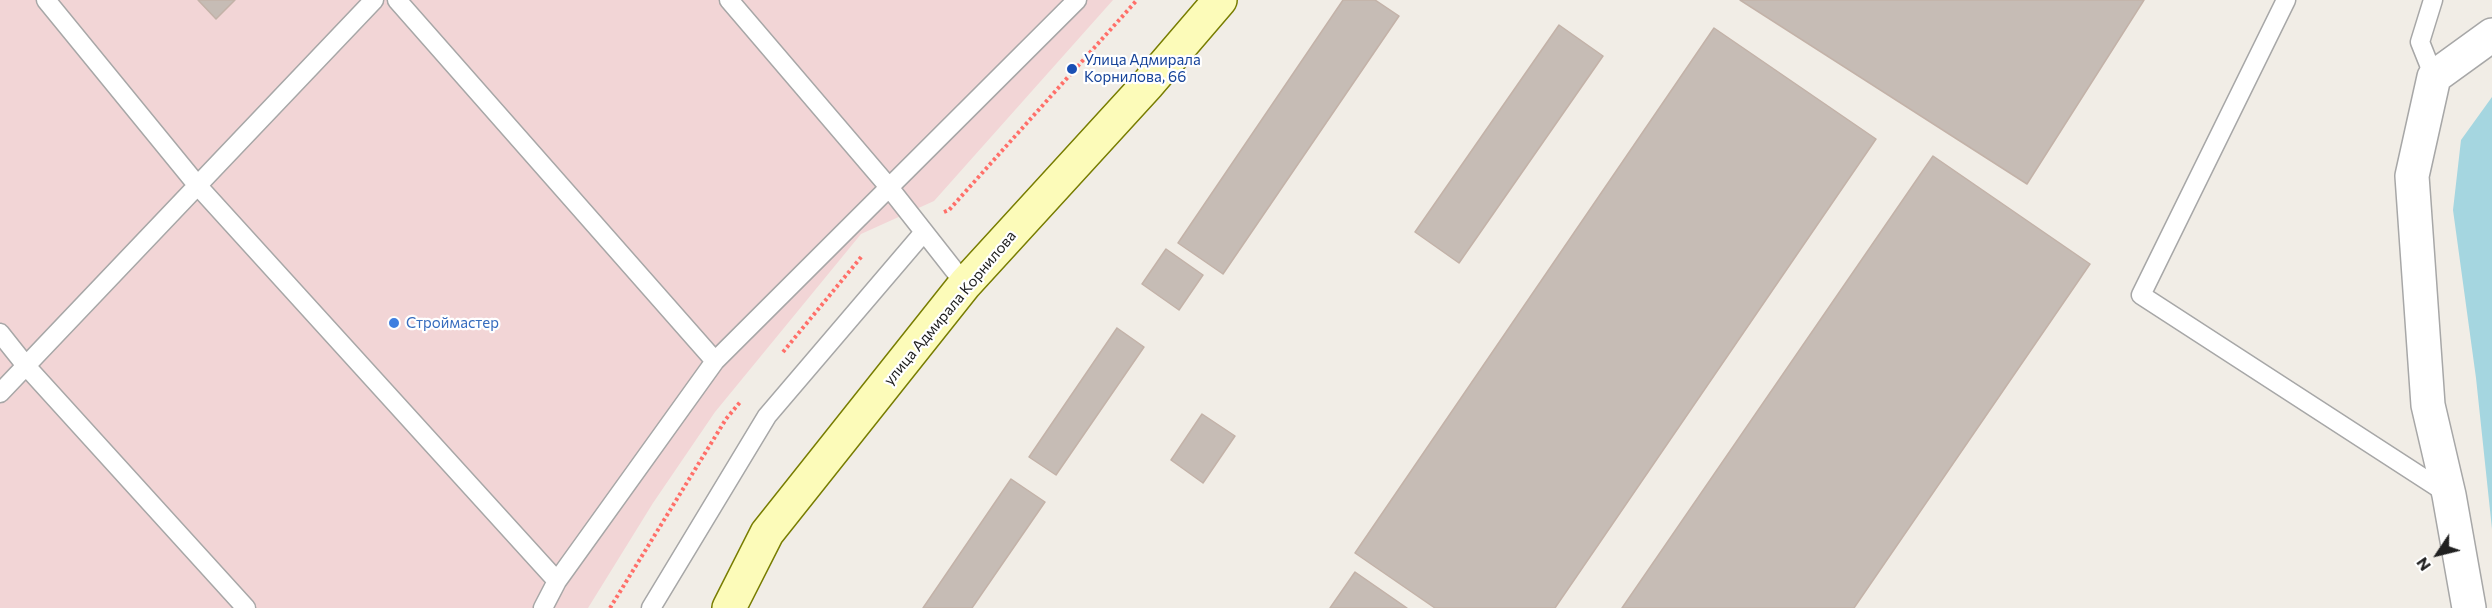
<!DOCTYPE html>
<html>
<head>
<meta charset="utf-8">
<style>
  body { margin:0 }
  #map { position:relative; width:2492px; height:608px; overflow:hidden; background:#f1ede6; font-family:Commissioner,sans-serif }
  canvas { display:block }
  .north { position:absolute; left:2408px; top:524px; width:60px; height:60px; -webkit-text-stroke:4px #fff; paint-order:stroke; rotate:235deg; font-size:16px; font-weight:700; line-height:24px; text-align:center; color:#202020 }
  .north::after { content:''; display:block; margin:auto; width:21px; height:27px; background:#202020; clip-path:polygon(50% 0,100% 100%,50% 72%,0 100%) }
</style>
</head>
<body>
<div id="map">
<canvas width="2492" height="608"></canvas>
<div class="north">N</div>
</div>
<script>
const c = document.querySelector('canvas').getContext('2d');
c.lineJoin = 'round';
function paint(path, color) { c.fillStyle = color; c.fill(path, 'evenodd'); }
const toPath = rows => new Path2D(rows.map(r => 'M' + r).join(''));
function strokePath(path, color, width, dash) { c.strokeStyle = color; c.lineWidth = width; c.lineCap = dash ? 'butt' : 'round'; c.setLineDash(dash || []); c.stroke(path); }
function label(font, color, halo, rows, align = 'center') {
  c.font = font + ' Commissioner,sans-serif'; c.lineWidth = 4.5; c.setLineDash([]); c.textBaseline = 'middle'; c.strokeStyle = halo; c.fillStyle = color; for (const [text, x, y, turn = 0] of rows) {
    c.save(); c.translate(x, y); c.rotate((+turn || 0) * Math.PI / 180); c.textAlign = isNaN(turn) ? turn : align; if (halo) c.strokeText(text, 0, 0); c.fillText(text, 0, 0); c.restore();
  }
}
paint(toPath([
  [0,0,1113,0,934,201,861,234,715,412,653,503,588,608,0,608]
]), '#f2d5d6');
paint(toPath([
  [2492,97,2492,529,2476,378,2453,210,2461,140]
]), '#a5d6e0');
const building = toPath([
  [198,0,235,0,216,19,198,0],
  [1343,0,1375,0,1399,16,1223,274,1178,243,1343,0],
  [1740,0,2144,0,2027,184,1740,0],
  [1559,25,1603,56,1459,263,1415,232,1559,25],
  [1714,28,1876,139,1555,608,1435,608,1355,553,1714,28],
  [1933,156,2090,264,1854,608,1622,608,1933,156],
  [1166,249,1203,275,1179,310,1142,284,1166,249],
  [1117,328,1144,347,1056,475,1029,457,1117,328],
  [1202,414,1235,436,1203,483,1171,460,1202,414],
  [1011,479,1045,502,972,608,923,608,1011,479],
  [1355,572,1407,608,1330,608,1355,572]
]);
paint(building, '#c6bcb5');
strokePath(building, '#c3b2a8', 1.5);
const lane = toPath([
  [46,0,198,186,557,581],
  [397,0,715,361],
  [729,0,888,186,965,284],
  [2286,0,2141,295,2448,494],
  [2433,0,2420,42,2434,77],
  [0,333,27,367,246,608],
  [0,393,374,0],
  [543,608,557,581,715,361,1077,0],
  [651,608,767,416,924,232]
]);
const street = toPath([
  [2469,608,2449,495,2428,405,2412,176,2434,77,2492,35]
]);
const secondary = toPath([
  [729,608,767,533,965,284,1148,84,1220,0]
]);
strokePath(lane, '#a7a7a7', 21);
strokePath(street, '#a7a7a7', 36);
strokePath(secondary, '#787d01', 36);
strokePath(toPath([
  [944,212,949,210,1137,0],
  [783,352,862,256],
  [610,608,726,419,741,401]
]), '#ff6f69', 4, [3, 3]);
strokePath(lane, '#fff', 18);
strokePath(street, '#fff', 33);
strokePath(secondary, '#fcfbb9', 33);
for (const [x, y, r, color] of [
  [1072,69,6,"#1a4fb4"],
  [394,323,6,"#3f7fe0"]
]) { const dot = new Path2D(); dot.arc(x, y, r, 0, 2 * Math.PI); c.fillStyle = color; c.fill(dot); strokePath(dot, '#fff', 2); }
label('15px', '#164399', '#fff', [
  ["Улица Адмирала",1084,60],
  ["Корнилова, 66",1084,77]
], 'left');
label('15px', '#202020', '#fff', [
  ["улица Адмирала Корнилова",950,308,-50]
]);
label('15px', '#366cbe', '#fff', [
  ["Строймастер",406,323]
], 'left');
</script>
</body>
</html>
